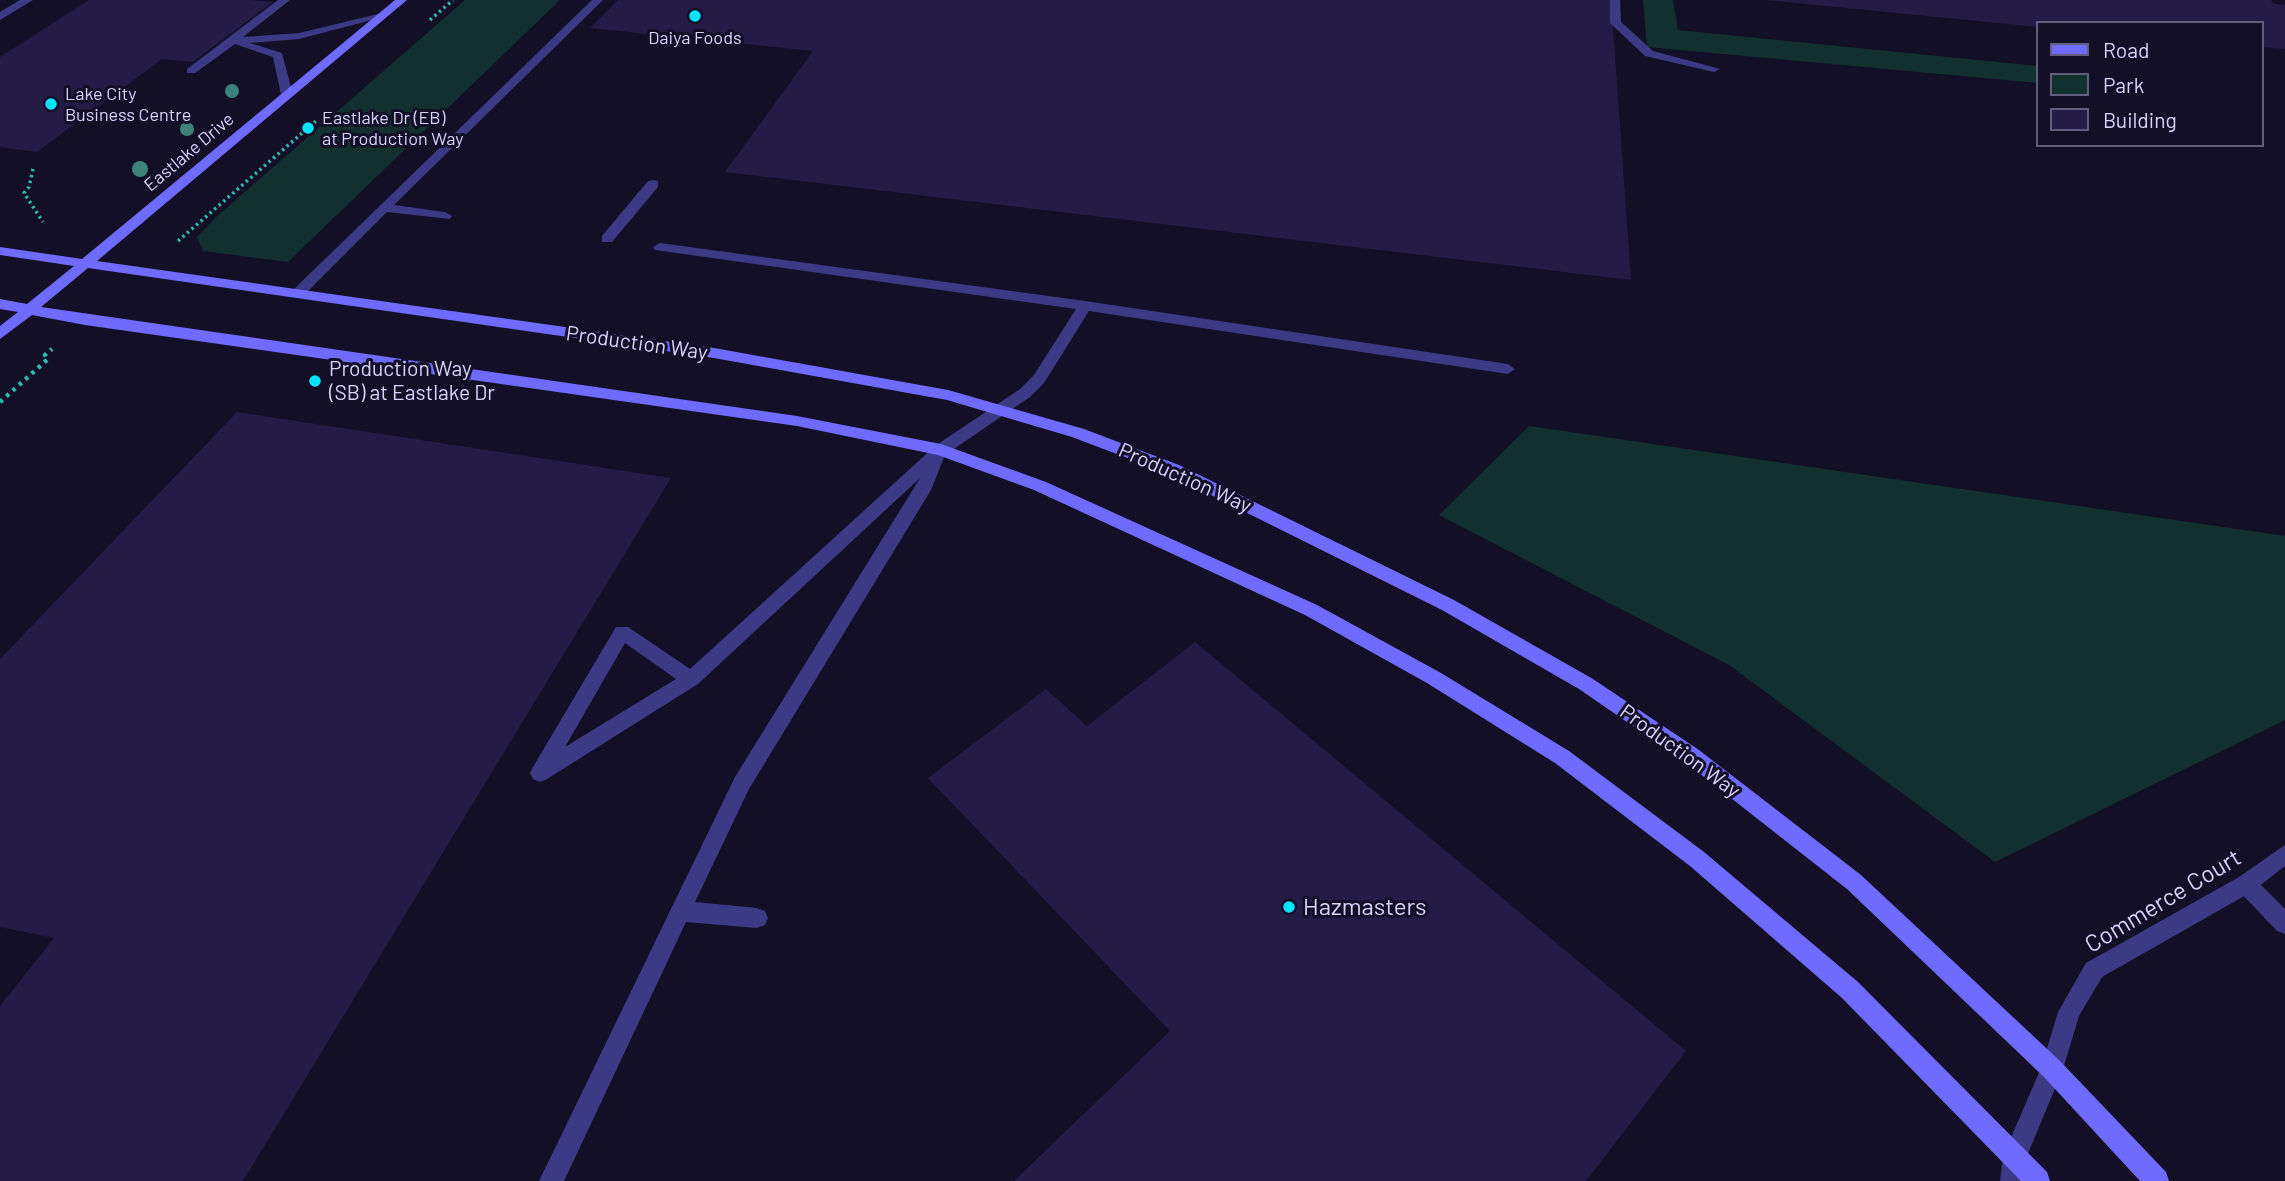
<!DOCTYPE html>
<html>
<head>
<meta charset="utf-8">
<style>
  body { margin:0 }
  #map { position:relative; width:2285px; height:1181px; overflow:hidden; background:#130f26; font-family:Barlow,sans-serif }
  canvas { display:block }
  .legend { position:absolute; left:2036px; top:21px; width:228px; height:126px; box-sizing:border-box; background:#130f26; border:2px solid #625e7d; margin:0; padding:9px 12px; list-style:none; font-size:21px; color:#d9d4ff }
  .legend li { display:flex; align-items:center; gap:14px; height:35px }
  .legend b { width:35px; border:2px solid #625e7d }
</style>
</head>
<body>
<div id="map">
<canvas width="2285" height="1181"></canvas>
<ul class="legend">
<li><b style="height:9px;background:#6f6bff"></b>Road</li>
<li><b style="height:19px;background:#12302f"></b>Park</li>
<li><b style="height:19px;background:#241b47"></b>Building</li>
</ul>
</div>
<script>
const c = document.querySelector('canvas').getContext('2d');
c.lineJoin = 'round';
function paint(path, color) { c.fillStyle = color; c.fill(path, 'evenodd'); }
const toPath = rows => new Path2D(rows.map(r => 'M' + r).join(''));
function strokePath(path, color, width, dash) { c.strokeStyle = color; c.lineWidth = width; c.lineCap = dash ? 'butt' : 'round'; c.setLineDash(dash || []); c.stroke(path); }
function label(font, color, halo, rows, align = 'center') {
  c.font = font + ' Barlow,sans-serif'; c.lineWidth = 6; c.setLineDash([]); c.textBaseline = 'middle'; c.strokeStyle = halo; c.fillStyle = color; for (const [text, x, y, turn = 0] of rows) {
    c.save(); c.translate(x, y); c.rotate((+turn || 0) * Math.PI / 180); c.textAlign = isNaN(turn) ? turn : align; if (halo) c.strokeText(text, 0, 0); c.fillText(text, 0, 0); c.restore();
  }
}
paint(toPath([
  [465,0,560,0,288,262,203,251,197,237,216,217],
  [1643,0,1673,0,1678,30,2038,66,2038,83,1647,47],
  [1529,426,2285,536,2285,720,1995,862,1729,665,1439,515]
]), '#12302f');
paint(toPath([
  [89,0,251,0,273,2,193,62,162,59,37,152,0,147,0,57],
  [618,0,1611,0,1631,280,725,172,813,51,590,28],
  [1766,0,2271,0,2274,4,2285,5,2285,49,2262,47,2262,23,2038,23,2038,27],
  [237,412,671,478,243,1181,0,1181,0,1006,54,938,0,927,0,659],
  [1195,642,1686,1051,1586,1181,1014,1181,1170,1031,928,778,1046,689,1087,726]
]), '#241b47');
strokePath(toPath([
  [430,20,453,0],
  [33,169,29,187,24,193,43,222],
  [178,241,316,121]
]), '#2fb8b0', 3.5, [2.5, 3.5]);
strokePath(toPath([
  [0,402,48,359,45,355,52,349]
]), '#2fb8b0', 4.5, [3.5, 5]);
paint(toPath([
  [20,0,33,0,0,20,0,12,20,0],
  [278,0,290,0,243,37,299,33,382,13,387,16,299,39,250,43,282,53,293,95,291,98,281,95,273,57,235,44,195,73,187,73,187,69,278,0],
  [592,0,603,0,394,205,445,212,452,216,450,219,387,212,302,297,292,297,292,291,592,0],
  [1610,0,1620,0,1621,22,1653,51,1720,69,1714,72,1645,56,1610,23,1610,0],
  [653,180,658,181,658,187,612,242,602,242,602,236,648,181,653,180],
  [660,243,1085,301,1508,364,1515,369,1508,374,1089,311,1044,383,1030,397,945,455,931,490,749,789,695,902,757,908,765,911,768,918,765,925,757,928,686,922,564,1181,539,1181,735,777,920,478,698,684,547,779,540,782,533,779,530,773,533,767,616,627,628,627,690,669,935,446,1020,389,1034,375,1076,309,655,250,653,247,660,243],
  [625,643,676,679,565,747,625,643],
  [2246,874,2253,877,2285,909,2285,934,2277,931,2239,891,2236,884,2239,877,2246,874]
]), '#3d3a85');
paint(toPath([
  [2285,845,2285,866,2253,891,2102,977,2079,1016,2063,1069,2027,1156,2024,1181,2000,1181,2003,1156,2041,1068,2058,1012,2086,963,2239,877,2285,845]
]), '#3d3a85');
paint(toPath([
  [395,0,407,0,97,261,714,348,948,390,1084,429,1179,465,1454,600,1593,679,1699,750,1861,875,2060,1061,2166,1172,2169,1181,2140,1181,2044,1077,1847,889,1685,762,1579,689,1442,610,1167,473,1072,437,947,400,714,358,88,268,41,307,797,416,941,444,1046,482,1317,605,1441,673,1569,751,1704,852,1858,982,2047,1172,2050,1181,2021,1181,1842,998,1690,866,1555,763,1427,683,1305,615,1034,490,938,455,797,426,85,325,32,315,0,339,0,326,18,312,0,309,0,299,27,304,74,266,0,255,0,247,82,259,395,0]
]), '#6f6bff');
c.fillStyle = '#3d827b';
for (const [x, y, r] of [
  [232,91,7],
  [187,129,7],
  [140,169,8]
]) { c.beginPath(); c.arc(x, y, r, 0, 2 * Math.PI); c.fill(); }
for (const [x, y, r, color] of [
  [695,16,7,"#00e5ff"],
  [51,104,7,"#00e5ff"],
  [308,128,7,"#00e5ff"],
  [315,381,7,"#00e5ff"],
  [1289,907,7,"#00e5ff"]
]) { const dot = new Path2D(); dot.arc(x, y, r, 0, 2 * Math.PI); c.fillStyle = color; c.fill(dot); strokePath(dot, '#130f26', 2.5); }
label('18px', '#d9d4ff', '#130f26', [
  ["Daiya Foods",695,38,"center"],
  ["Lake City",65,94],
  ["Business Centre",65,115],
  ["Eastlake Dr (EB)",322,118],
  ["at Production Way",322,139]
], 'left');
label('18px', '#d9d4ff', '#130f26', [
  ["Eastlake Drive",189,152,-40]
]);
label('21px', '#d9d4ff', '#130f26', [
  ["Production Way",637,343,8],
  ["Production Way",1185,478,24],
  ["Production Way",1680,751,36]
]);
label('21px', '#d9d4ff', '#130f26', [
  ["Production Way",329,369],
  ["(SB) at Eastlake Dr",329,393]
], 'left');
label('24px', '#d9d4ff', '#130f26', [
  ["Commerce Court",2163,901,-31]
]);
label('24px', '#d9d4ff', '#130f26', [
  ["Hazmasters",1303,907]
], 'left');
</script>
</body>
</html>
